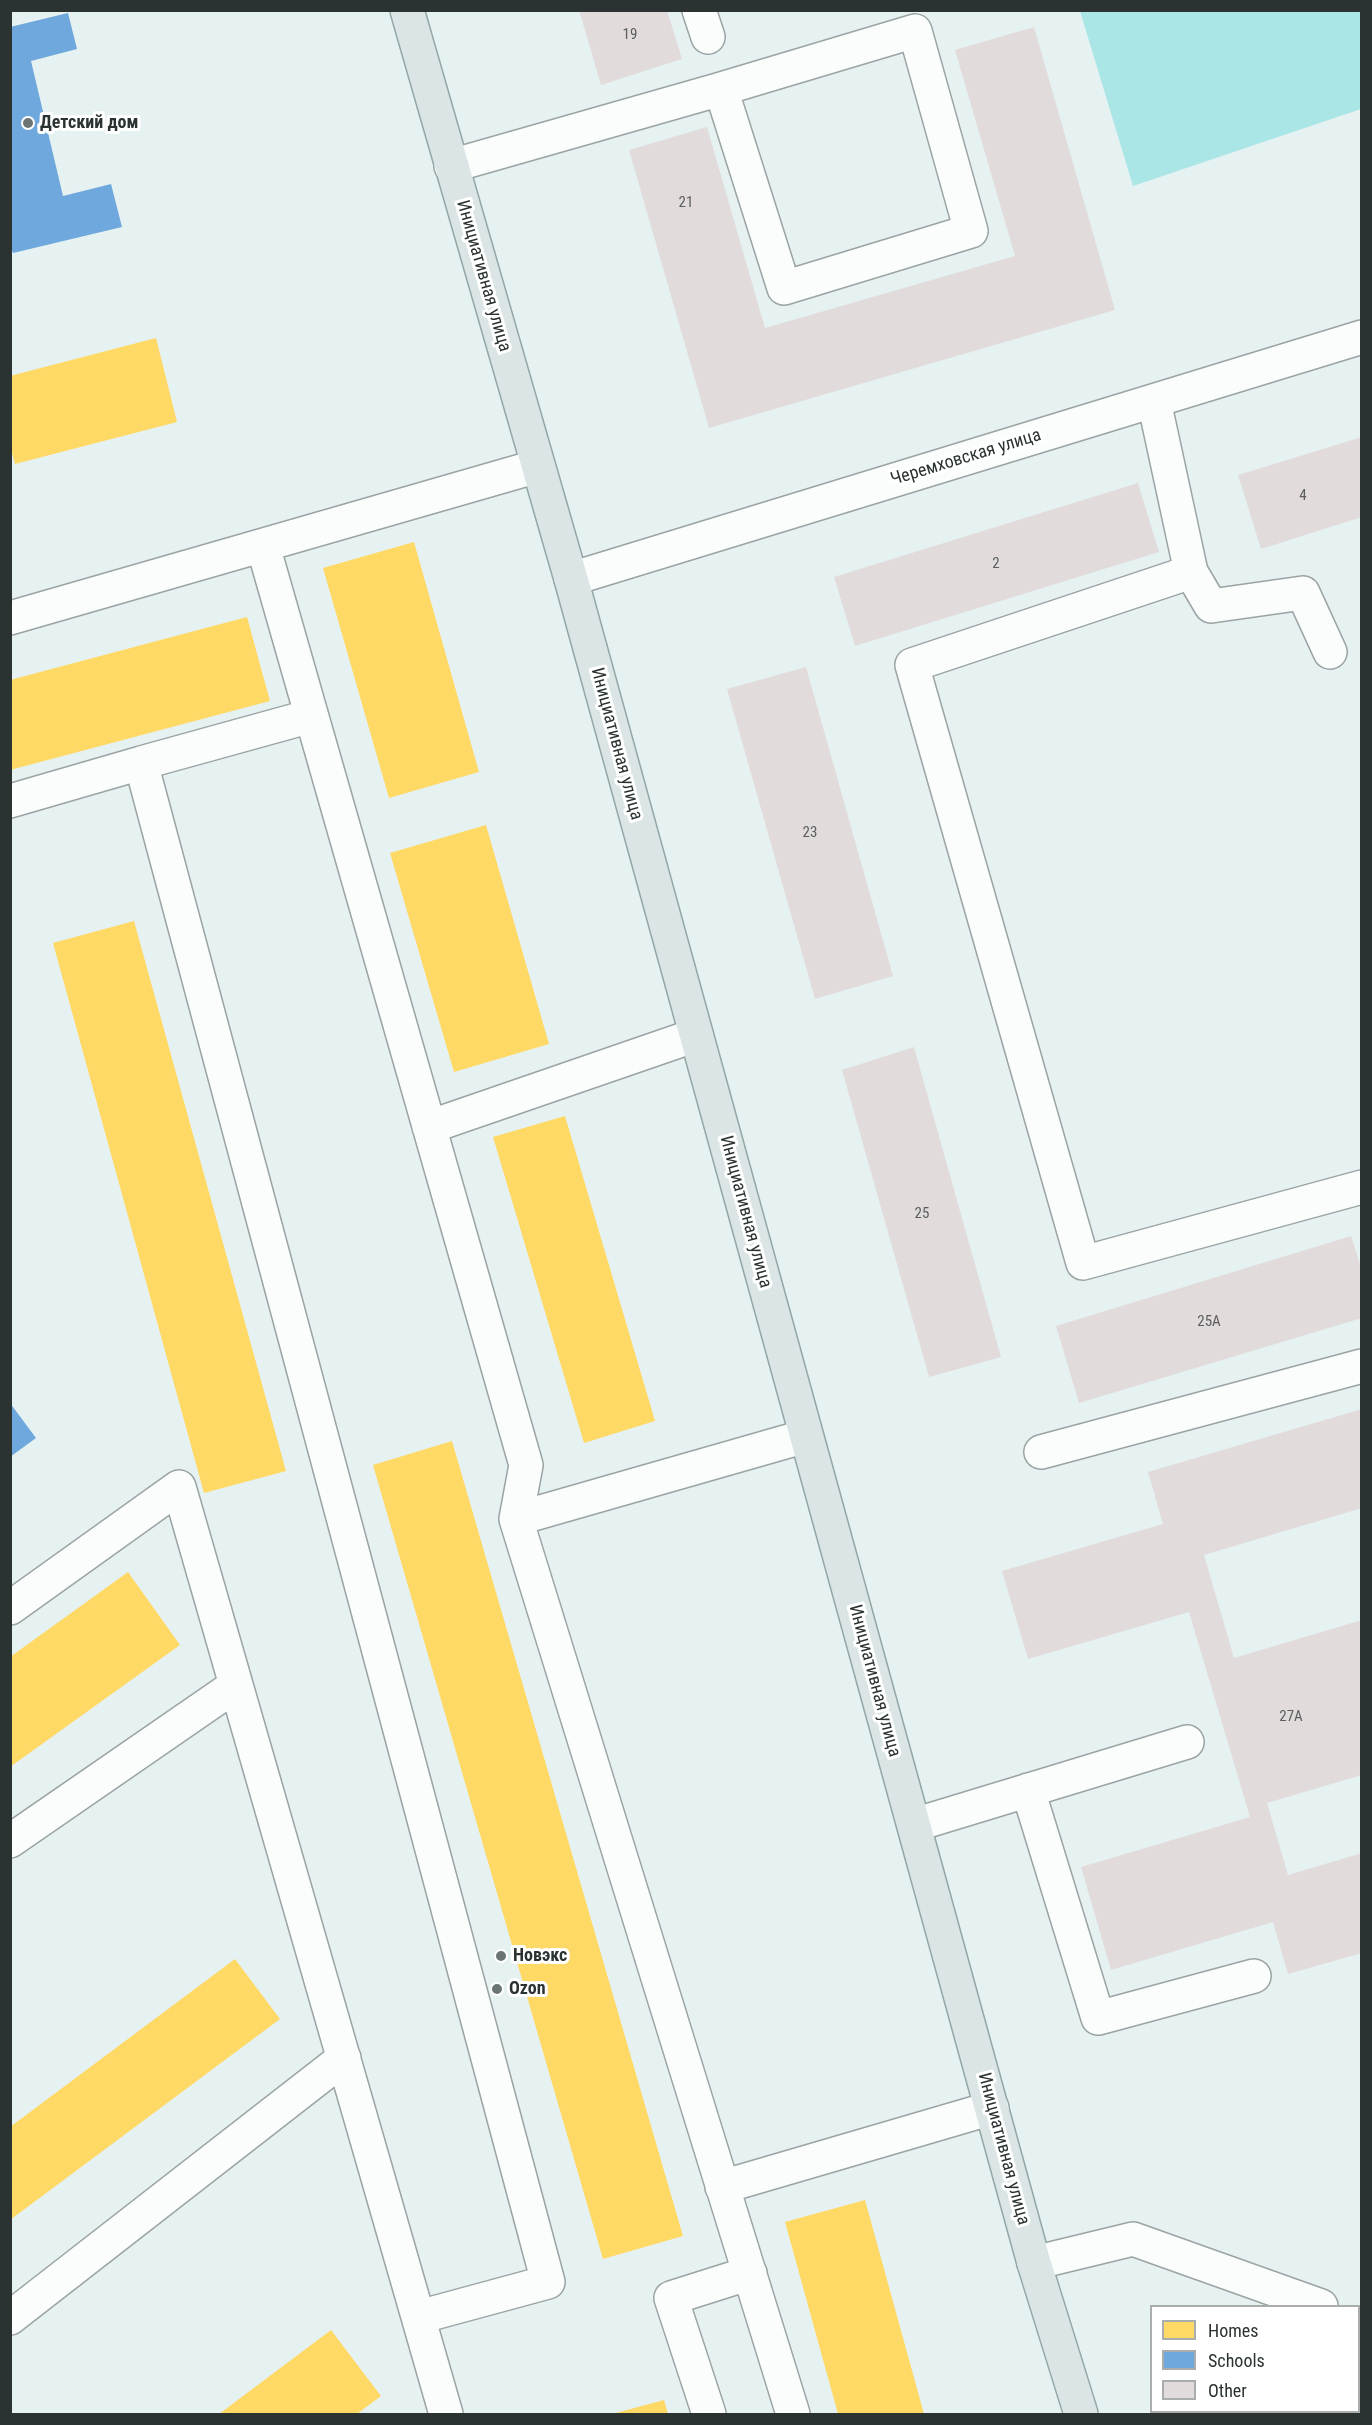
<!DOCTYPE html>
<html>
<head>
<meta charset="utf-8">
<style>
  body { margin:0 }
  #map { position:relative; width:1372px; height:2425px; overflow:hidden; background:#e6f1f1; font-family:"Roboto Condensed",sans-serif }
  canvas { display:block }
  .frame { position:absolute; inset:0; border:12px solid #2a3232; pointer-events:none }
  .legend { position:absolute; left:1150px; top:2305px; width:210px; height:108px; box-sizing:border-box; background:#fff; border:2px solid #aaadad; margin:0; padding:8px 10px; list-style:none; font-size:18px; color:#2a3232 }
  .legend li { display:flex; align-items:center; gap:12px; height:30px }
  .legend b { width:30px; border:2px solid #aaadad }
</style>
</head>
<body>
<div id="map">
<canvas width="1372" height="2425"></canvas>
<div class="frame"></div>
<ul class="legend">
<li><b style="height:16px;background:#ffd966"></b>Homes</li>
<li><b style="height:16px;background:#6fa8dc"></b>Schools</li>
<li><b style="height:16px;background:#e1dcdb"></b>Other</li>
</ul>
</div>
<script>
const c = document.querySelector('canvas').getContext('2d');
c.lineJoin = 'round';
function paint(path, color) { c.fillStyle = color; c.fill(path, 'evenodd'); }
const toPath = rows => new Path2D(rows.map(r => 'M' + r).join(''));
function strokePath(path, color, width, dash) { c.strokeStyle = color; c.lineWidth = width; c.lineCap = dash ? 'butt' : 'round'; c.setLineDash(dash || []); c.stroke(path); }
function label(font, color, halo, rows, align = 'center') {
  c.font = font + ' "Roboto Condensed",sans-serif'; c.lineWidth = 6; c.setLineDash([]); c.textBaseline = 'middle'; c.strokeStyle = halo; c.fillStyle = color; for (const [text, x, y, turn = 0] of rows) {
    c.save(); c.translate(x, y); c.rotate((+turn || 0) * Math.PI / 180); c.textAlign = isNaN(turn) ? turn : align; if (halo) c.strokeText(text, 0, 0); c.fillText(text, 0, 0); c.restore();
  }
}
paint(toPath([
  [1080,11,1361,11,1361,109,1133,186]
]), '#abe6e7');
paint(toPath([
  [156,338,177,422,15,464,10,445,10,376],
  [414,542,479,772,389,798,323,568],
  [247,617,270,701,10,770,10,680],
  [486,825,549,1044,454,1072,390,853],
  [134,921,286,1471,204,1493,53,943],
  [565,1116,655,1421,584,1443,493,1137],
  [452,1441,683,2236,603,2259,373,1465],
  [128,1572,180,1645,10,1767,10,1657],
  [235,1959,280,2019,10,2220,10,2127],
  [865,2200,924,2414,838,2414,785,2222],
  [331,2330,381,2396,357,2414,219,2414],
  [664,2400,668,2414,612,2414]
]), '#ffd966');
paint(toPath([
  [68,13,77,49,31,61,63,196,111,184,122,227,13,253,10,244,10,27],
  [10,1403,36,1438,10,1457]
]), '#6fa8dc');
paint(toPath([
  [579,10,667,10,682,59,601,85],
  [1034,27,1115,310,709,428,629,150,707,127,765,328,1015,256,955,50],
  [1362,437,1362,517,1261,549,1238,475],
  [1138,483,1159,552,855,646,834,577],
  [806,667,893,976,815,999,727,689],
  [914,1047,1001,1357,929,1377,842,1070],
  [1351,1236,1362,1270,1362,1318,1079,1403,1056,1326],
  [1362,1409,1362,1508,1204,1555,1234,1658,1362,1620,1362,1775,1267,1803,1288,1875,1362,1853,1362,1953,1288,1974,1273,1922,1111,1970,1081,1867,1250,1817,1189,1612,1028,1659,1002,1571,1163,1524,1148,1472],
  [1270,2412,1333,2412,1334,2414,1262,2414]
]), '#e1dcdb');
const minor = toPath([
  [699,10,708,37],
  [451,166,721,89,784,288,971,231,915,31,721,89],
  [1154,401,1191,572,912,665,1083,1263,1362,1187],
  [263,546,526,1465,516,1519,793,2414],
  [1191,572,1211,606,1303,593,1330,652],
  [571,579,1362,337],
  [10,618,538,466],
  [141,763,311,716],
  [10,801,141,763,548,2282,419,2317],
  [429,1127,696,1035],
  [1041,1452,1362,1366],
  [516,1519,806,1436],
  [10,1608,179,1487,446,2414],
  [1028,1790,1098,2018,1254,1976],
  [914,1825,1187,1742],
  [10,1841,236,1685],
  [722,2187,992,2108],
  [1034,2263,1133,2239,1321,2306],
  [10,2318,344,2058],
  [1358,2329,1362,2333],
  [709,2414,671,2298,750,2273]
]);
const major = toPath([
  [407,10,571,579,1034,2263,1081,2414]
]);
strokePath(minor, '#9ba3a3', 36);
strokePath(major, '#93a7a7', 36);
strokePath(minor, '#fbfdfd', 33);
strokePath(major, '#dce5e5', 33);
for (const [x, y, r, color] of [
  [28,123,6,"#6c7575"],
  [501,1956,6,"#6c7575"],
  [497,1989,6,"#6c7575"]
]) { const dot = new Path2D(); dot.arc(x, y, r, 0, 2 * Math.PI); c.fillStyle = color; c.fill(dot); strokePath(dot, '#fff', 2); }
label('15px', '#5a5e5e', null, [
  ["19",630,35],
  ["21",686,203],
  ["4",1303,496],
  ["2",996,564],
  ["23",810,833],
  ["25",922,1214],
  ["25А",1209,1322],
  ["27А",1291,1717]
]);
label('bold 18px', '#2a3232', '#fff', [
  ["Детский дом",40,123],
  ["Новэкс",513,1956],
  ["Ozon",509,1989]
], 'left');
label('18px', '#2a3232', '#fff', [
  ["Инициативная улица",483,276,74],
  ["Черемховская улица",966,458,-17],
  ["Инициативная улица",616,744,75],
  ["Инициативная улица",745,1212,75],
  ["Инициативная улица",874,1681,75],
  ["Инициативная улица",1003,2149,75]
]);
</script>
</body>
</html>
